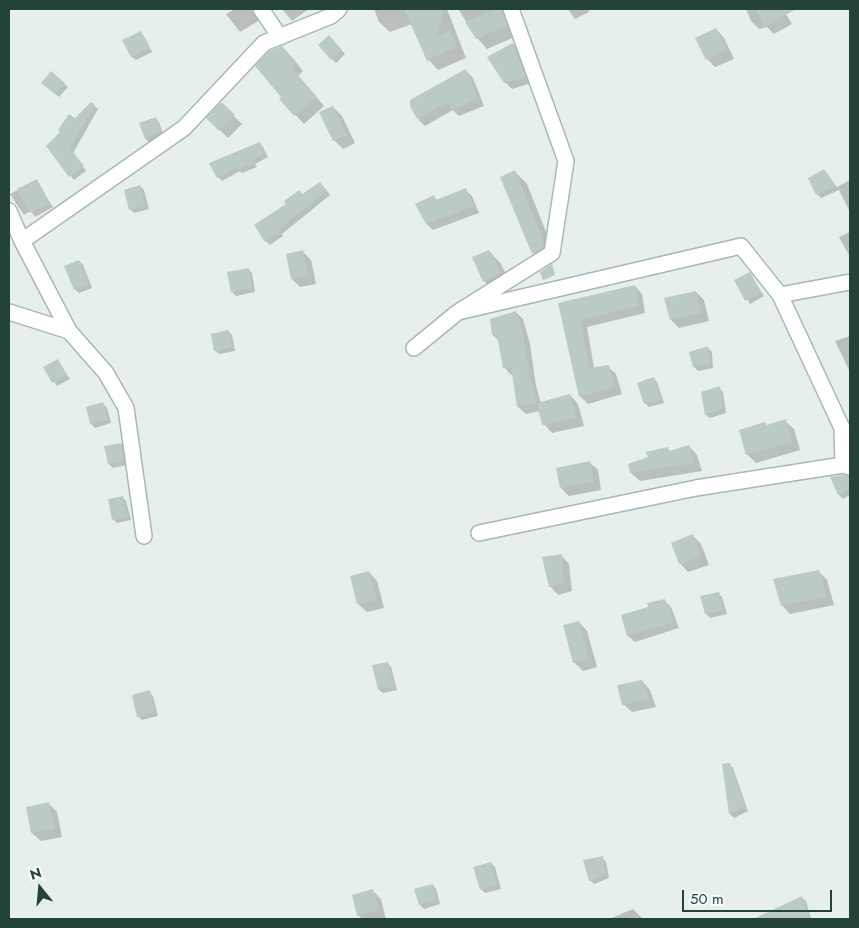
<!DOCTYPE html>
<html>
<head>
<meta charset="utf-8">
<style>
  body { margin:0 }
  #map { position:relative; width:859px; height:928px; overflow:hidden; background:#e6efeb; font-family:Jost,sans-serif }
  canvas { display:block }
  .frame { position:absolute; inset:0; border:10px solid #24423a; pointer-events:none }
  .north { position:absolute; left:15px; top:863px; width:50px; height:50px; -webkit-text-stroke:4px #f7fbf9; paint-order:stroke; rotate:343deg; font-size:14px; font-weight:700; line-height:20px; text-align:center; color:#24423a }
  .north::after { content:''; display:block; margin:auto; width:18px; height:22px; background:#24423a; clip-path:polygon(50% 0,100% 100%,50% 72%,0 100%) }
  .scale { position:absolute; left:682px; top:890px; width:150px; height:22px; box-sizing:border-box; border:2px solid #24423a; border-top:0; padding-left:6px; font-size:15px; line-height:18px; white-space:nowrap; color:#24423a; -webkit-text-stroke:4px #f7fbf9; paint-order:stroke }
</style>
</head>
<body>
<div id="map">
<canvas width="859" height="928"></canvas>
<div class="frame"></div>
<div class="north">N</div>
<div class="scale">50 m</div>
</div>
<script>
const c = document.querySelector('canvas').getContext('2d');
c.lineJoin = 'round';
function paint(path, color) { c.fillStyle = color; c.fill(path, 'evenodd'); }
const toPath = rows => new Path2D(rows.map(r => 'M' + r).join(''));
function strokePath(path, color, width, dash) { c.strokeStyle = color; c.lineWidth = width; c.lineCap = dash ? 'butt' : 'round'; c.setLineDash(dash || []); c.stroke(path); }
paint(toPath([
  [235,9,263,9,260,20,240,32,226,14],
  [282,9,309,9,292,21],
  [374,9,447,9,466,58,438,70,428,59,412,24,390,32,379,22],
  [458,9,513,9,517,36,487,49,477,38],
  [568,9,588,9,589,12,575,19],
  [746,9,783,9,792,24,774,34,767,27,759,29,751,21],
  [716,29,724,38,734,59,715,67,707,59],
  [140,32,144,36,152,52,136,60,132,57,124,41],
  [329,37,345,54,336,63,319,45],
  [513,44,519,51,531,83,512,89,505,82],
  [291,56,303,71,298,76,324,106,304,124,281,99],
  [466,71,473,78,484,106,459,116,453,110,425,126,418,119],
  [64,84,68,87,59,97,46,86],
  [222,105,242,124,228,138,208,118],
  [94,106,98,109,73,153,86,171,74,180,48,146,75,119],
  [333,107,342,116,355,143,343,149,335,141,321,113],
  [155,118,159,122,164,136,150,143,146,139,141,124],
  [259,143,263,147,268,157,255,164,257,167,242,173,240,171,222,181,218,177],
  [824,170,837,187,850,180,850,212,839,190,821,198,817,194],
  [515,172,527,184,556,257,556,260,546,266,534,253,502,177],
  [36,181,53,207,35,217,31,211,24,215,10,194],
  [140,186,144,190,149,209,134,213,130,209],
  [324,187,330,195,282,234,283,236,270,245,266,241,302,195],
  [465,190,472,196,479,213,433,230,427,224,433,196,438,201],
  [850,232,850,257,839,237],
  [489,251,501,264,512,286,496,294,484,281],
  [303,252,311,260,316,284,300,287,292,279],
  [79,261,83,265,92,288,79,293,75,289],
  [248,269,252,273,255,292,236,296,232,292],
  [749,273,764,296,750,304,736,280],
  [635,286,642,294,645,313,587,327,594,368,608,367,616,374,622,394,588,404,581,397,560,304],
  [696,292,704,300,709,321,679,328,671,320],
  [516,312,523,319,530,344,536,386,541,403,570,395,578,404,584,426,552,433,544,424,540,411,526,414,518,407,513,374,511,375,504,367,500,342,493,335],
  [228,331,232,335,235,351,219,354,215,350],
  [850,336,850,372,835,341],
  [708,348,712,352,713,368,698,371,694,367,691,352],
  [58,361,70,379,57,386,45,368],
  [654,378,657,382,664,403,649,407,645,403],
  [719,388,723,392,726,413,710,418,706,415,702,393],
  [103,404,107,408,111,423,95,428,91,424,87,408],
  [785,421,794,429,800,450,756,463,747,454,767,426],
  [121,444,124,448,127,465,113,468,109,464],
  [689,446,697,455,702,471,640,481,631,473,629,464,650,458,667,448,671,452],
  [589,462,598,470,601,490,569,496,561,488],
  [850,477,850,495,843,499,839,495,831,478],
  [122,497,126,501,131,520,117,523,113,519],
  [693,536,701,544,709,565,688,572,680,563],
  [561,555,569,564,572,591,558,595,550,586],
  [369,572,377,581,384,608,367,612,358,604,351,577],
  [819,572,827,580,834,605,790,614,782,605],
  [718,593,722,597,727,614,710,618,706,614],
  [665,601,671,607,679,628,635,642,628,636,622,616,650,607],
  [579,622,587,631,597,667,583,671,574,662],
  [387,663,391,667,397,690,383,693,379,690],
  [642,681,650,690,656,707,632,712,623,704],
  [149,692,153,696,158,716,142,720,138,716],
  [729,764,733,768,748,811,734,818,730,814,724,765],
  [48,803,57,812,62,837,41,841,32,833],
  [602,858,606,862,609,878,594,884,590,880],
  [491,863,495,867,501,889,485,893,481,889],
  [433,885,436,889,440,904,424,909,420,905],
  [372,890,381,899,386,919,362,919,358,915],
  [802,898,806,901,811,919,758,919],
  [633,909,643,919,609,919]
]), '#0003');
paint(toPath([
  [404,9,444,9,436,37,450,30,457,47,429,59,428,63],
  [496,9,502,9,507,26,476,39,465,22],
  [755,9,796,9,765,27],
  [716,28,727,50,706,60,695,38],
  [141,31,150,48,131,57,122,40],
  [329,35,342,50,331,60,318,45],
  [513,43,526,77,504,83,487,57],
  [282,46,296,62,291,67,317,97,294,116,279,99,281,97,255,66,269,51],
  [466,69,478,99,451,110,448,102,417,119,410,106,410,100],
  [51,71,65,83,55,94,41,83],
  [91,102,95,105,70,148,84,166,69,177,46,146,60,132,58,130,69,114,75,118],
  [220,103,223,103,235,115,219,131,206,118],
  [333,106,347,135,333,141,319,112],
  [156,117,161,132,145,139,139,123],
  [260,142,265,153,252,160,254,163,237,170,236,168,217,178,209,163],
  [824,169,836,186,816,195,808,178],
  [515,170,544,243,543,247,532,254,500,177],
  [37,179,50,203,30,213,17,189],
  [320,182,327,191,279,229,281,231,265,242,254,225,286,204,284,201,299,190,302,194],
  [140,185,145,206,129,210,124,190],
  [466,188,474,206,426,224,415,204,434,195,436,200],
  [303,250,308,276,291,279,286,254],
  [489,250,501,273,483,282,472,257],
  [79,260,89,284,74,290,64,266],
  [552,264,555,275,543,280,540,272],
  [249,268,252,288,231,292,227,272],
  [750,272,761,292,745,301,734,280],
  [635,285,639,306,580,320,589,368,609,365,615,387,579,397,558,303],
  [696,291,701,313,670,320,664,298],
  [516,311,524,337,523,337,530,379,531,379,537,403,517,407,511,367,503,368,497,335,492,335,490,319],
  [228,330,232,347,214,351,211,334],
  [708,346,710,364,693,367,689,352],
  [58,359,67,375,52,383,43,367],
  [654,377,661,399,644,404,637,383],
  [720,386,723,409,705,415,701,392],
  [570,394,576,418,542,425,537,403],
  [103,402,108,420,90,424,86,407],
  [786,419,792,442,746,455,739,430,765,422,767,425],
  [121,443,124,461,108,464,104,446],
  [689,445,695,463,630,473,628,464,648,457,646,452,668,447,669,451],
  [590,461,594,481,560,488,556,468],
  [842,475,850,476,850,490,838,495,830,477],
  [123,496,128,517,112,520,108,499],
  [693,534,701,556,679,564,671,543],
  [562,554,564,583,549,587,542,557],
  [819,570,827,597,781,606,773,579],
  [369,571,377,600,357,604,350,576],
  [719,592,723,610,705,614,700,596],
  [665,599,674,622,627,636,621,615,648,607,647,603],
  [579,621,589,659,573,663,563,625],
  [388,662,394,686,378,690,372,665],
  [642,680,649,699,622,705,617,685],
  [150,690,155,712,137,717,132,695],
  [730,763,745,807,729,814,722,764],
  [49,802,55,828,31,833,26,807],
  [603,856,605,874,589,881,583,860],
  [491,862,498,885,480,890,473,867],
  [433,884,437,900,419,905,414,889],
  [373,889,379,910,357,916,352,895],
  [802,896,810,919,753,919]
]), '#bbcac4');
const minor = toPath([
  [261,9,280,37],
  [9,211,22,241],
  [780,295,842,428,843,465],
  [9,312,69,331],
  [458,312,741,246,780,295,850,282],
  [414,348,458,312,552,253,566,161,511,9],
  [479,533,696,488,843,465,850,467],
  [144,536,126,408,106,373,69,331,22,241,184,128,264,43,331,16,339,9]
]);
strokePath(minor, '#a8b8b2', 18);
strokePath(minor, '#fff', 15);
</script>
</body>
</html>
